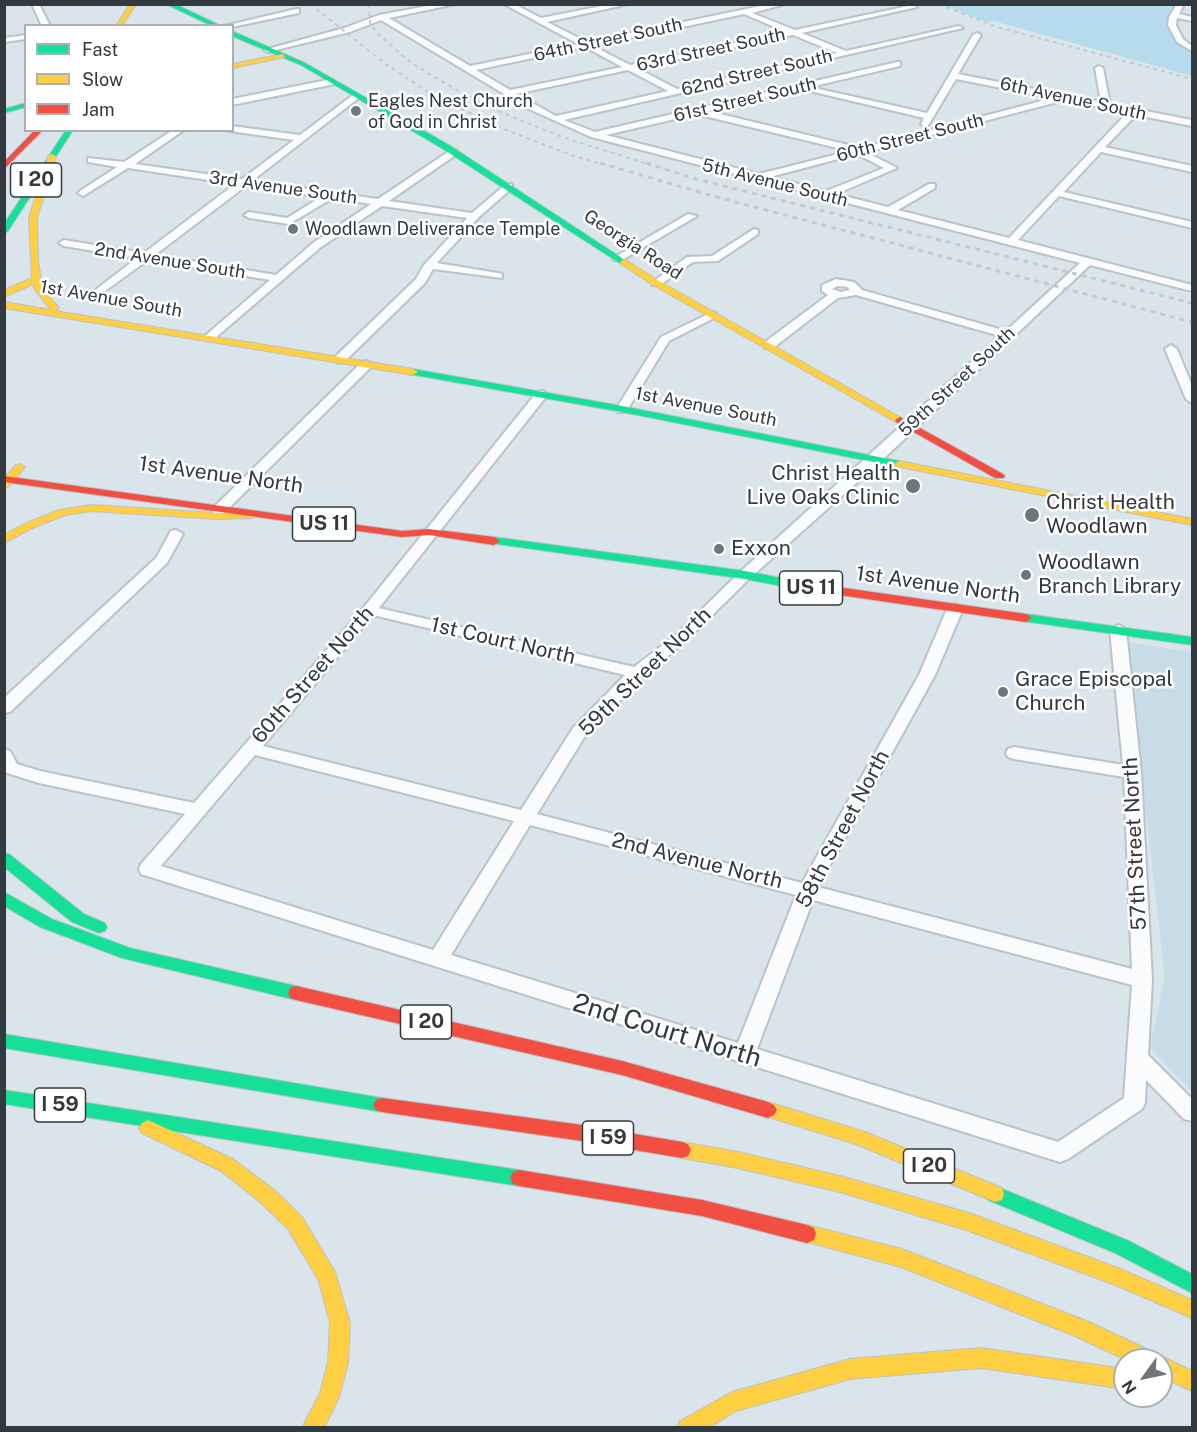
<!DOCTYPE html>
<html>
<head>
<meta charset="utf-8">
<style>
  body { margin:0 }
  #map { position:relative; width:1197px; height:1432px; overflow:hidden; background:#d9e5eb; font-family:"Public Sans",sans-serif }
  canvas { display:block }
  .frame { position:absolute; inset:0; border:6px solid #323a3f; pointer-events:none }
  .legend { position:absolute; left:24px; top:24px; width:210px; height:108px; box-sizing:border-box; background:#fff; border:2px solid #adb0b2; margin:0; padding:8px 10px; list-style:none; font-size:18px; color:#323a3f }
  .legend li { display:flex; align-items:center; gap:12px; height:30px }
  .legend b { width:30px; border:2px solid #adb0b2 }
  .north { position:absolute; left:1113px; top:1348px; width:60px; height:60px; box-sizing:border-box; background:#fff; border:2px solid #adb0b2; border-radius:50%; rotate:237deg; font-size:16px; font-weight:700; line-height:24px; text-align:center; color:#323a3f }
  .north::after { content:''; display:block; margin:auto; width:21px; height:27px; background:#6c767b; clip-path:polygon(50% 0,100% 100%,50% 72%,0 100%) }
</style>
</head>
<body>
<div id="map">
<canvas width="1197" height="1432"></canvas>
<div class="frame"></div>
<ul class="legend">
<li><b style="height:8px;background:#16e098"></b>Fast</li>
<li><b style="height:8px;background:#ffcf43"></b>Slow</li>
<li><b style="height:8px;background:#f24e42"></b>Jam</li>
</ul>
<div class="north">N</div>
</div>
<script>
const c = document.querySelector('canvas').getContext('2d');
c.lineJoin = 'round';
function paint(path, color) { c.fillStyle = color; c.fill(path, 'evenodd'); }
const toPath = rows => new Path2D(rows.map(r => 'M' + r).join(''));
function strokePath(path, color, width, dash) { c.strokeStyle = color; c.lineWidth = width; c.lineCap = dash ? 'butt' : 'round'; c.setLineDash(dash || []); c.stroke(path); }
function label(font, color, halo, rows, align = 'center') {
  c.font = font + ' "Public Sans",sans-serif'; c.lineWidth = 5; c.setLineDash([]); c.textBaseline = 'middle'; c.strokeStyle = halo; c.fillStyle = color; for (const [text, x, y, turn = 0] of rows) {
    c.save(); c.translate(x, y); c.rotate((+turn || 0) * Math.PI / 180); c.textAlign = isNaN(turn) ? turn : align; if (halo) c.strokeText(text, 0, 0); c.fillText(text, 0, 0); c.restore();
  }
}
paint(toPath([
  [1126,642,1192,652,1192,1092,1150,1047,1165,977]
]), '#c7dce7');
paint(toPath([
  [946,5,1179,5,1167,23,1170,31,1180,43,1192,52,1192,76,994,21,987,22]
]), '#b6dbed');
const street = toPath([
  [32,4,39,4,50,26,42,26,32,4],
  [438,4,456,4,389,18,470,66,578,44,504,4,514,4,541,18,612,4,629,4,547,22,587,42,770,4,786,4,752,13,795,30,913,5,917,7,802,33,846,51,959,26,963,28,564,120,595,132,897,62,900,62,900,66,810,87,927,113,973,35,977,33,981,35,958,74,1101,102,1095,68,1099,66,1103,68,1110,104,1192,120,1192,126,1136,115,1105,147,1192,166,1192,172,1101,152,1064,192,1192,222,1192,228,1059,196,1018,240,1192,285,1192,291,1090,265,881,461,750,578,687,640,643,677,585,736,537,814,802,883,919,675,947,609,955,604,960,606,963,609,935,675,818,887,1132,969,1124,777,1014,759,1008,757,1006,753,1008,749,1014,747,1123,765,1110,630,1118,625,1123,627,1126,630,1141,772,1152,980,1148,1055,1192,1099,1192,1121,1184,1119,1146,1080,1145,1103,1142,1109,1068,1159,1060,1162,141,874,139,869,141,864,185,814,39,783,4,772,4,749,10,751,17,764,40,771,194,803,364,607,537,392,541,391,545,392,547,395,545,398,379,608,634,667,677,634,740,572,1000,336,856,295,838,298,773,348,765,348,765,342,828,295,822,291,822,285,836,279,854,282,862,290,1006,331,1080,263,591,137,529,109,381,20,350,32,268,52,264,50,344,28,379,15,438,4],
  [744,14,786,32,630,65,593,46,744,14],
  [793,35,837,53,677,89,637,68,793,35],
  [585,47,622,67,510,90,476,70,585,47],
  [628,70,668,91,556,116,516,94,628,70],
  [956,79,1053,98,861,148,708,111,801,89,924,118,921,124,925,127,929,124,956,79],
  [1065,100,1127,113,1009,238,898,210,935,188,935,184,929,184,888,207,836,194,897,168,866,152,1065,100],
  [697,114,700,115,850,151,759,174,606,135,697,114],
  [857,154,884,168,826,191,770,177,857,154],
  [838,286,847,287,850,290,841,292,832,289,838,286],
  [373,615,625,675,573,728,521,810,263,746,373,615],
  [255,755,514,821,433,950,161,866,255,755],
  [530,825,796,895,738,1043,451,955,530,825],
  [813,900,1132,985,1124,1098,1058,1142,757,1049,813,900],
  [1177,4,1184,4,1179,14,1192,17,1192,21,1177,18,1176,25,1183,39,1192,46,1192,51,1177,42,1168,25,1169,17,1177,4],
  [296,9,299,9,299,13,232,27,224,26,296,9],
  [26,35,26,39,4,42,4,38,26,35],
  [332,79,336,82,335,84,232,105,232,99,332,79],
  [353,95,360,97,252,181,378,199,451,150,457,150,457,154,389,201,472,213,506,184,512,184,512,188,478,218,437,263,498,273,502,274,502,278,433,269,425,283,344,362,340,363,336,362,336,356,416,279,424,265,467,218,382,206,321,247,214,339,210,341,204,337,206,335,270,280,148,260,98,296,92,293,94,291,137,258,64,246,59,243,64,240,144,253,235,184,128,168,83,196,78,193,80,191,117,167,88,162,88,158,124,162,173,130,184,130,135,164,242,179,294,140,229,131,232,130,232,126,300,135,353,95],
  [246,186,321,197,287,218,249,212,244,215,249,218,289,224,333,198,371,204,313,243,276,275,155,255,246,186],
  [688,214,697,216,622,260,614,260,613,258,688,214],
  [754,229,758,230,758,234,718,261,693,262,660,285,652,285,651,283,687,257,712,256,754,229],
  [712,312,716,313,716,317,669,341,626,412,618,412,616,409,661,337,712,312],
  [1171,345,1177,349,1192,386,1192,403,1186,399,1165,349,1171,345],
  [366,361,370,362,370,368,224,513,214,513,212,510,214,507,362,362,366,361],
  [176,530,183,534,167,563,10,712,4,713,4,698,156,558,171,531,176,530]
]);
const fast = toPath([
  [166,4,175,4,221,26,212,26,166,4],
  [232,31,305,63,449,145,628,262,621,264,443,149,301,65,232,36,232,31],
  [26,103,26,107,4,113,4,109,26,103],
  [66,130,73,130,8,231,4,233,4,224,66,130],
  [413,369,622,406,899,461,904,464,899,467,622,412,409,374,409,370,413,369],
  [494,537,745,571,802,582,808,586,802,590,745,579,490,543,488,541,494,537],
  [1026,614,1192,637,1192,645,1022,621,1020,618,1026,614],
  [4,853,9,854,84,914,105,923,107,927,105,931,99,933,72,922,4,867,4,853],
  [4,892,52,919,130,948,296,986,302,988,304,993,302,998,296,1000,122,958,40,927,4,906,4,892],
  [4,1034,382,1098,388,1100,391,1105,388,1110,382,1112,4,1048,4,1034],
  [4,1090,519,1170,525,1172,528,1178,525,1184,519,1186,4,1104,4,1090],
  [995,1186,1129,1241,1192,1274,1192,1293,1115,1253,988,1200,986,1194,988,1188,995,1186]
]);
const slow = toPath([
  [130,4,136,4,122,26,116,26,130,4],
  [283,54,285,57,232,68,232,64,283,54],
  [52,154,56,156,37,218,38,260,42,288,59,308,55,311,413,369,418,372,413,375,4,308,4,302,51,310,35,290,33,284,4,297,4,290,32,278,29,218,48,156,52,154],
  [624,259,659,281,905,420,900,423,896,422,653,285,621,264,620,262,624,259],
  [899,461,1192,519,1192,525,895,466,894,464,899,461],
  [20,464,25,467,8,487,4,488,4,478,16,465,20,464],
  [92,505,216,513,252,512,258,515,252,518,216,519,92,511,65,515,30,529,4,543,4,535,22,525,59,510,92,505],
  [768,1102,865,1132,1002,1188,1004,1194,1002,1200,995,1202,856,1144,762,1115,759,1110,762,1105,768,1102],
  [148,1120,233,1159,273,1189,302,1217,335,1272,350,1323,348,1363,339,1397,324,1428,302,1428,320,1393,328,1363,330,1323,319,1281,288,1229,259,1201,221,1171,142,1133,139,1128,142,1123,148,1120],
  [682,1142,738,1152,840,1176,969,1213,1118,1268,1192,1300,1192,1318,1113,1284,969,1231,840,1192,738,1168,682,1158,676,1156,673,1150,676,1144,682,1142],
  [807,1225,902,1249,1089,1322,1155,1353,1157,1358,1161,1356,1192,1371,1192,1391,1161,1377,1161,1360,1126,1360,1075,1336,901,1267,800,1240,798,1234,800,1228,807,1225],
  [981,1348,1125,1369,1125,1389,981,1368,850,1379,736,1411,708,1428,677,1428,680,1421,732,1392,850,1359,981,1348]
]);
const jam = toPath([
  [35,130,43,130,4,169,4,162,35,130],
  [900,417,1003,474,1005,476,1003,478,995,478,896,422,895,420,900,417],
  [4,476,402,531,429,529,494,537,500,541,494,545,429,535,402,537,4,482,4,476],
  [802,582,1026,614,1032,618,1026,622,798,589,796,586,798,583,802,582],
  [296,986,622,1061,768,1102,774,1105,777,1110,774,1115,768,1118,622,1075,296,1000,290,998,288,993,290,988,296,986],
  [382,1098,582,1125,682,1142,688,1144,691,1150,688,1156,682,1158,582,1141,382,1112,376,1110,373,1105,376,1100,382,1098],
  [519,1170,702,1200,807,1225,814,1228,816,1234,814,1240,807,1243,702,1216,519,1186,513,1184,510,1178,513,1172,519,1170]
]);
strokePath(street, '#bac3c8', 4);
strokePath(fast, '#bac3c8', 2);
strokePath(slow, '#bac3c8', 2);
strokePath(jam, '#bac3c8', 2);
paint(street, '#f9fbfc');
paint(fast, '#16e098');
paint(slow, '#ffcf43');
paint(jam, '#f24e42');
strokePath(toPath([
  [310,4,387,65,438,98,504,129,571,155,605,165],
  [369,4,370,23,377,33,410,62,453,88,493,109,562,137,651,165],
  [939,4,997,27,1192,79]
]), '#c6c9cb', 2, [4, 4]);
strokePath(toPath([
  [600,163,713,196,1192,322],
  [646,163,696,179,1192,303]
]), '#c6c9cb', 3, [5, 5]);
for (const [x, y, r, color] of [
  [356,111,6,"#6c767b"],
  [293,229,6,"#6c767b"],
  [913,486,8,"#6c767b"],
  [1032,515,8,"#6c767b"],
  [719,549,6,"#6c767b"],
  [1026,575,6,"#6c767b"],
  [1003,692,6,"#6c767b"]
]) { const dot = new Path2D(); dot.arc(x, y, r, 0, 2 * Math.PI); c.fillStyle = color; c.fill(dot); strokePath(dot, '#fff', 2); }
label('18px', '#323a3f', '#fff', [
  ["64th Street South",608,40,-12],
  ["63rd Street South",711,50,-12],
  ["62nd Street South",757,73,-13],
  ["6th Avenue South",1073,99,12],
  ["61st Street South",745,100,-13],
  ["60th Street South",910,138,-14],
  ["5th Avenue South",775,183,14],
  ["3rd Avenue South",283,188,8],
  ["Georgia Road",633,245,33],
  ["2nd Avenue South",170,261,9],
  ["1st Avenue South",111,299,10],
  ["59th Street South",957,382,-43],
  ["1st Avenue South",706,407,11]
]);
label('18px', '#323a3f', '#fff', [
  ["Eagles Nest Church",368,101],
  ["of God in Christ",368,122],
  ["Woodlawn Deliverance Temple",305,229]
], 'left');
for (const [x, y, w] of [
  [36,180,51],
  [324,524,63],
  [811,588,63],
  [426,1022,51],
  [60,1105,51],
  [608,1138,51],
  [929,1166,51]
]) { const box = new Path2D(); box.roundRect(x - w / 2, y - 17, w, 34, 4.5); c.fillStyle = '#fff'; c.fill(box); strokePath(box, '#323a3f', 1.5); }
label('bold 20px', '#323a3f', null, [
  ["I 20",36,180],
  ["US 11",324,524],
  ["US 11",811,588],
  ["I 20",426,1022],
  ["I 59",60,1105],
  ["I 59",608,1138],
  ["I 20",929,1166]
]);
label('21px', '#323a3f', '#fff', [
  ["Christ Health",900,474,"right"],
  ["Live Oaks Clinic",900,498,"right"],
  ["Christ Health",1046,503],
  ["Woodlawn",1046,527],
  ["Exxon",731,549],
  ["Woodlawn",1038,563],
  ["Branch Library",1038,587],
  ["Grace Episcopal",1015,680],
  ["Church",1015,704]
], 'left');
label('21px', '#323a3f', '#fff', [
  ["1st Avenue North",221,475,8],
  ["1st Avenue North",938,585,8],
  ["1st Court North",503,641,13],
  ["59th Street North",645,672,-44],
  ["60th Street North",313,675,-49],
  ["58th Street North",843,829,-62],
  ["57th Street North",1135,844,-93],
  ["2nd Avenue North",697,861,14]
]);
label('26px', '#323a3f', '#fff', [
  ["2nd Court North",667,1031,17]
]);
</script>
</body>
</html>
